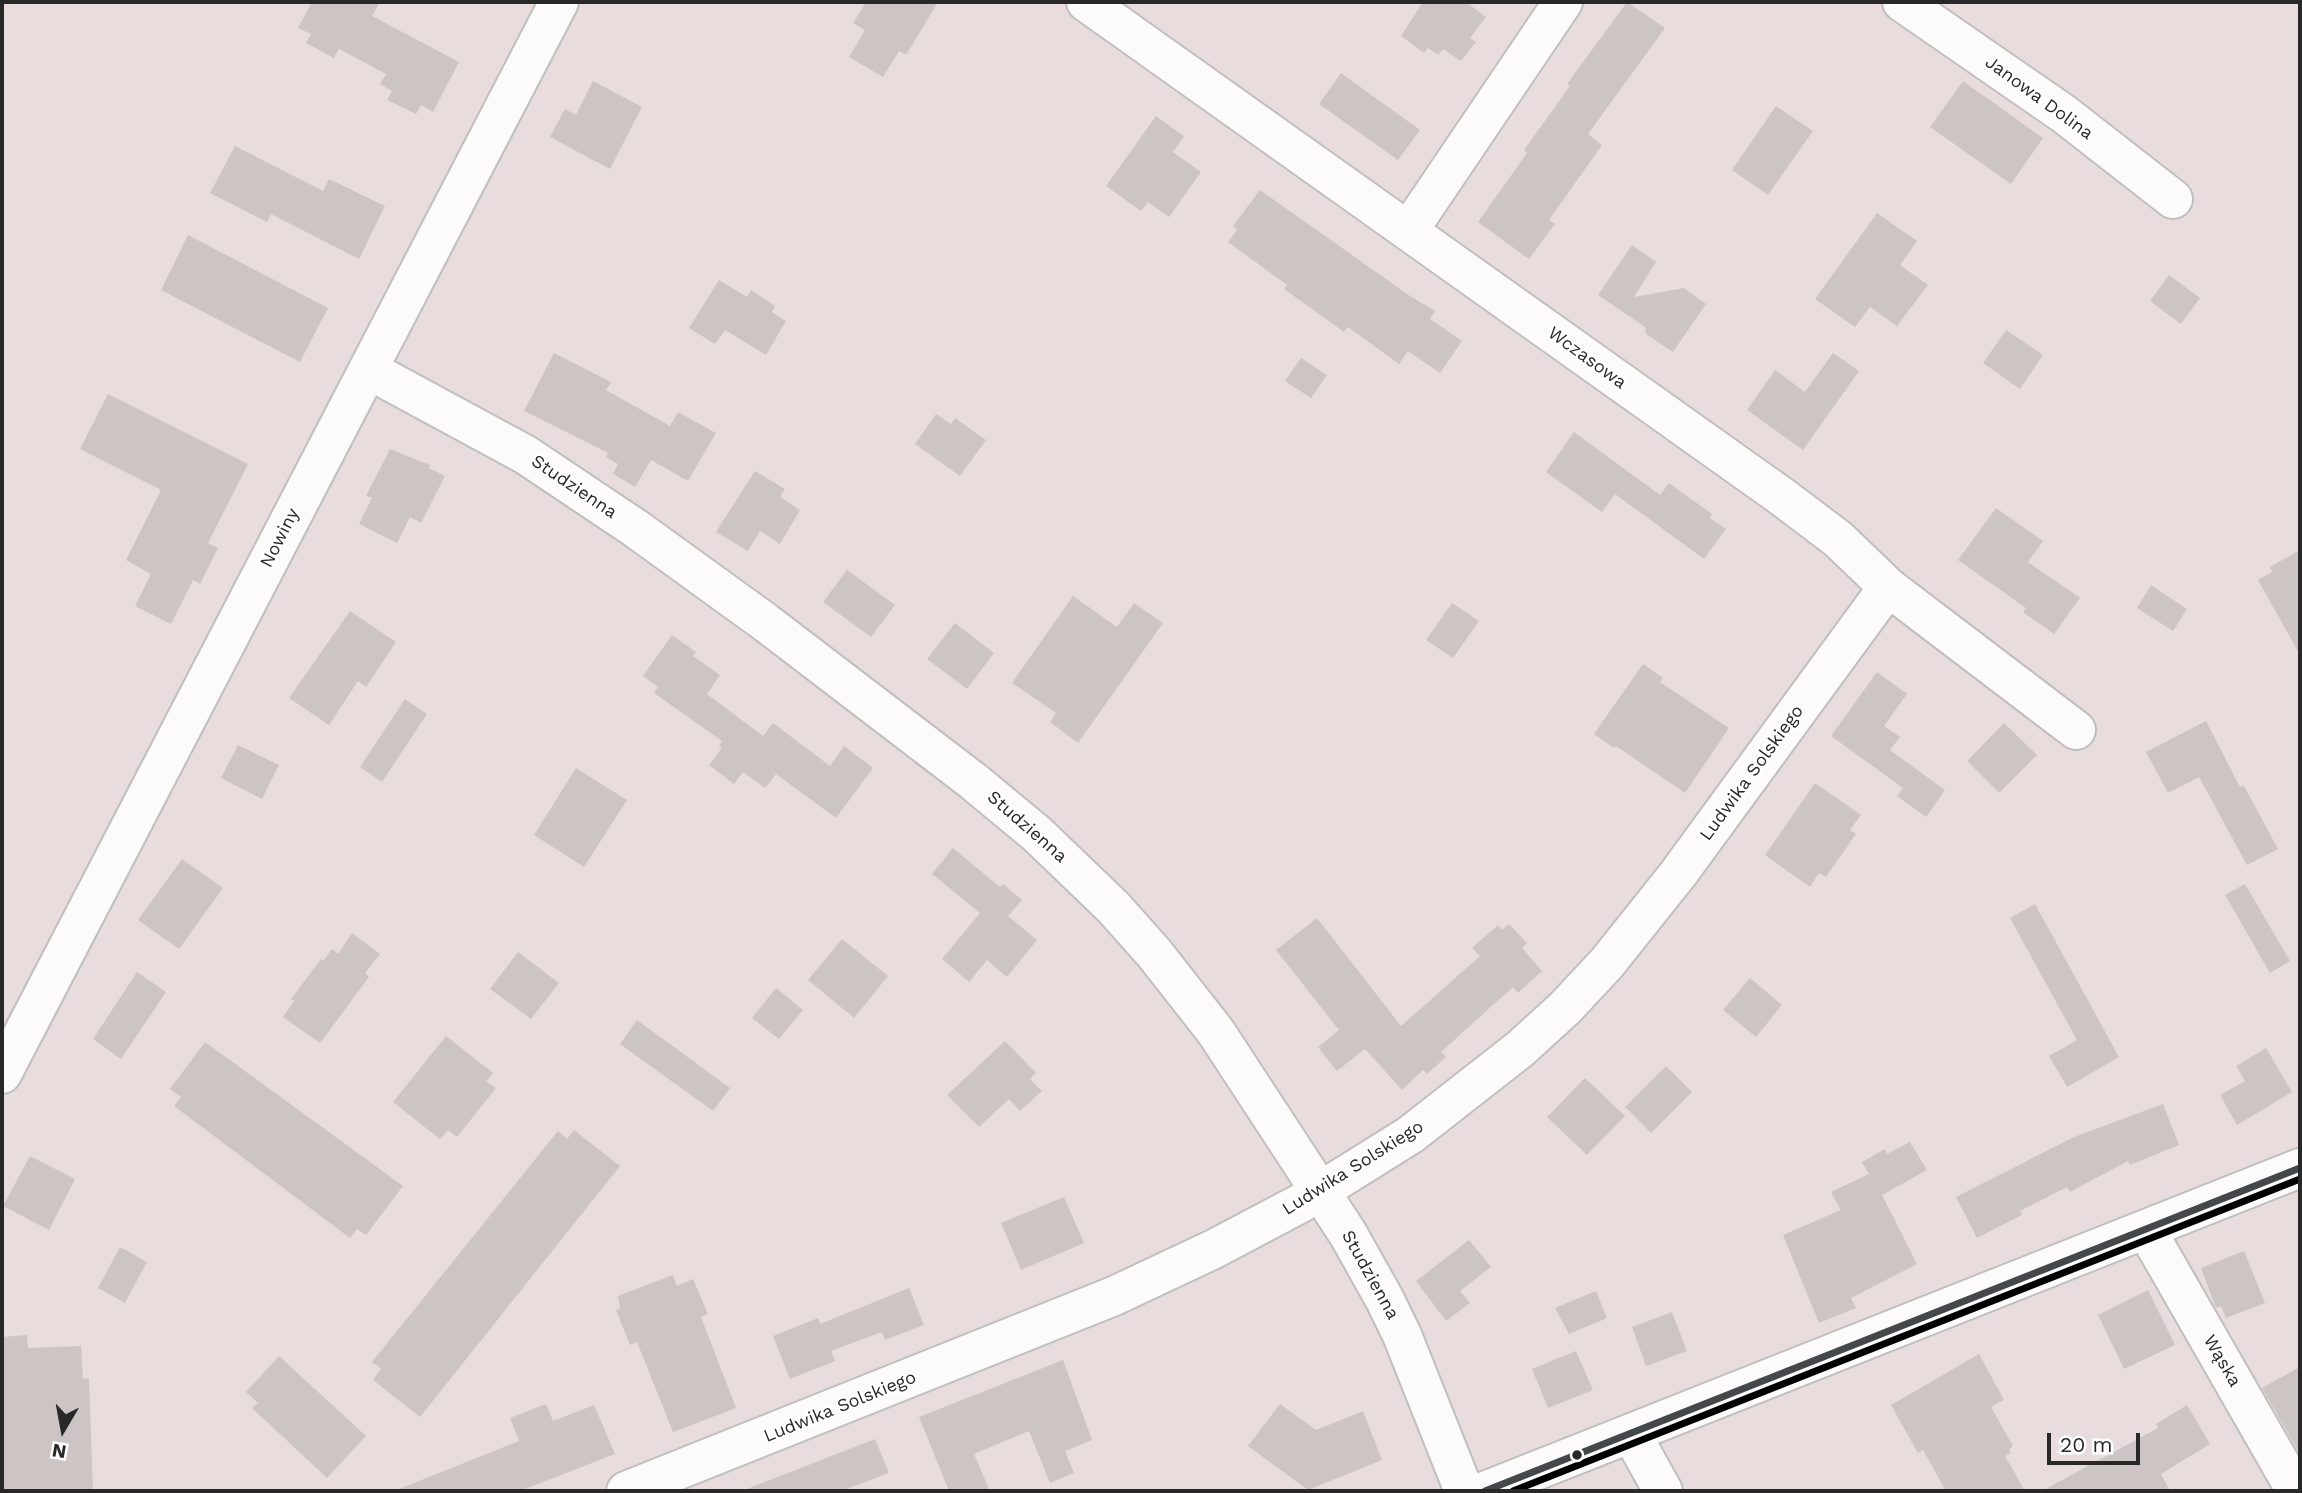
<!DOCTYPE html>
<html>
<head>
<meta charset="utf-8">
<style>
  body { margin:0 }
  #map { position:relative; width:2302px; height:1493px; overflow:hidden; background:#e8dddc; font-family:"Work Sans",sans-serif }
  canvas { display:block }
  .frame { position:absolute; inset:0; border:4px solid #282828; pointer-events:none }
  .north { position:absolute; left:28px; top:1395px; width:70px; height:70px; -webkit-text-stroke:5px #fff; paint-order:stroke; rotate:190deg; font-size:19px; font-weight:700; line-height:28px; text-align:center; color:#282828 }
  .north::after { content:''; display:block; margin:auto; width:24px; height:32px; background:#282828; clip-path:polygon(50% 0,100% 100%,50% 72%,0 100%) }
  .scale { position:absolute; left:2047px; top:1433px; width:93px; height:32px; box-sizing:border-box; border:4px solid #282828; border-top:0; padding-left:9px; font-size:21px; line-height:24px; white-space:nowrap; color:#282828; -webkit-text-stroke:5px #fff; paint-order:stroke }
</style>
</head>
<body>
<div id="map">
<canvas width="2302" height="1493"></canvas>
<div class="frame"></div>
<div class="north">N</div>
<div class="scale">20 m</div>
</div>
<script>
const c = document.querySelector('canvas').getContext('2d');
c.lineJoin = 'round';
function paint(path, color) { c.fillStyle = color; c.fill(path, 'evenodd'); }
const toPath = rows => new Path2D(rows.map(r => 'M' + r).join(''));
function strokePath(path, color, width, dash) { c.strokeStyle = color; c.lineWidth = width; c.lineCap = dash ? 'butt' : 'round'; c.setLineDash(dash || []); c.stroke(path); }
function label(font, color, halo, rows, align = 'center') {
  c.font = font + ' "Work Sans",sans-serif'; c.lineWidth = 5; c.setLineDash([]); c.textBaseline = 'middle'; c.strokeStyle = halo; c.fillStyle = color; for (const [text, x, y, turn = 0] of rows) {
    c.save(); c.translate(x, y); c.rotate((+turn || 0) * Math.PI / 180); c.textAlign = isNaN(turn) ? turn : align; if (halo) c.strokeText(text, 0, 0); c.fillText(text, 0, 0); c.restore();
  }
}
paint(toPath([
  [312,2,380,2,372,16,459,62,433,112,421,105,416,114,387,100,392,91,380,84,386,74,339,49,334,58,306,43,311,34,298,28],
  [866,2,938,2,906,55,899,51,883,77,849,57,865,30,853,23],
  [1423,2,1466,2,1486,17,1470,38,1476,42,1461,61,1443,49,1438,55,1428,48,1424,53,1401,36],
  [1627,2,1665,28,1588,134,1602,145,1549,220,1555,224,1529,259,1478,222,1527,153,1524,150,1570,86,1567,84],
  [1341,73,1420,130,1398,160,1319,104],
  [593,81,642,107,610,169,550,137,565,109,576,115],
  [1963,81,2043,138,2011,184,1930,127],
  [1776,106,1813,131,1768,195,1732,170],
  [1156,116,1184,136,1173,152,1201,172,1169,217,1148,202,1141,211,1106,186],
  [235,146,323,191,329,179,385,206,359,259,271,214,267,222,210,193],
  [1260,190,1410,296,1435,311,1430,319,1462,341,1440,373,1408,351,1399,364,1348,327,1344,332,1284,289,1287,285,1228,242,1237,230,1233,226],
  [1877,213,1917,241,1900,265,1928,285,1897,326,1870,307,1855,327,1815,299],
  [188,235,328,308,300,362,161,290],
  [1632,245,1656,262,1634,297,1684,288,1706,304,1673,352,1646,334,1645,327,1598,295],
  [2169,275,2200,298,2181,324,2150,301],
  [719,280,747,297,751,290,775,306,772,312,786,321,766,355,725,330,715,344,689,328],
  [2006,330,2043,355,2020,389,1983,363],
  [554,353,611,382,606,390,670,426,678,412,716,433,688,481,651,460,635,487,613,474,618,464,606,457,608,453,524,411],
  [1833,353,1859,371,1803,450,1747,410,1775,370,1805,392],
  [1301,358,1327,375,1311,398,1285,381],
  [108,394,248,464,208,543,218,548,200,584,193,580,171,624,135,606,151,574,126,560,161,490,80,449],
  [936,414,951,424,955,418,986,440,960,476,915,444],
  [1574,432,1660,495,1669,483,1712,514,1710,518,1726,529,1704,559,1615,494,1602,512,1546,472],
  [390,449,430,465,429,468,445,476,421,523,410,517,397,543,359,524,372,498,366,496],
  [755,471,785,489,780,497,800,510,780,544,760,531,748,551,716,532],
  [1996,508,2043,541,2028,562,2080,598,2054,634,2023,612,2026,608,1958,560],
  [2300,550,2300,655,2258,580,2272,572,2270,567],
  [847,570,895,605,871,637,823,602],
  [2151,585,2187,609,2173,631,2137,608],
  [1073,596,1117,627,1134,603,1163,623,1078,743,1050,722,1056,713,1012,683],
  [1452,603,1479,621,1453,658,1426,640],
  [350,611,396,642,366,687,358,681,329,725,289,698],
  [955,623,994,653,967,689,927,659],
  [672,635,696,652,693,656,720,675,707,694,763,736,773,723,830,766,844,746,873,768,836,818,776,774,765,788,743,772,734,784,709,765,722,748,719,746,722,741,654,693,658,687,643,676],
  [1643,664,1663,678,1660,682,1729,728,1685,793,1616,746,1614,748,1594,734],
  [1877,672,1907,694,1884,726,1900,737,1890,750,1945,790,1926,817,1897,796,1903,788,1831,736],
  [405,699,427,714,382,782,360,767],
  [2206,721,2240,787,2244,786,2278,849,2247,865,2199,777,2168,793,2146,752],
  [2004,723,2037,755,1999,793,1967,761],
  [238,745,279,765,262,799,221,778],
  [576,768,627,800,584,867,534,835],
  [1815,783,1861,815,1850,830,1856,834,1826,877,1819,873,1810,887,1765,855],
  [953,848,1000,887,1003,884,1022,900,1008,916,1037,940,1007,977,987,960,969,982,942,959,980,913,932,874],
  [182,859,223,888,179,949,138,920],
  [2245,884,2290,961,2270,973,2225,895],
  [2035,904,2119,1057,2067,1087,2049,1056,2077,1040,2010,918],
  [1317,918,1401,1026,1480,956,1472,948,1498,925,1502,930,1509,924,1527,943,1522,948,1542,971,1518,993,1513,987,1441,1052,1446,1057,1427,1074,1423,1070,1402,1090,1365,1049,1337,1071,1318,1047,1339,1030,1276,950],
  [352,933,380,954,365,973,369,977,320,1043,283,1017,294,1001,291,999,321,959,323,961,332,949,338,954],
  [842,939,888,976,854,1018,808,980],
  [518,952,559,983,531,1019,490,989],
  [137,972,166,992,121,1059,93,1039],
  [1750,978,1782,1005,1756,1037,1723,1010],
  [776,988,803,1010,779,1039,752,1018],
  [637,1020,730,1088,713,1111,620,1044],
  [446,1036,493,1073,486,1081,496,1088,457,1137,448,1130,440,1139,393,1102],
  [1005,1041,1036,1073,1030,1079,1042,1091,1020,1111,1009,1099,979,1127,947,1095],
  [205,1042,403,1186,366,1235,357,1229,350,1238,174,1106,181,1097,170,1089],
  [2266,1048,2292,1092,2237,1125,2220,1095,2245,1081,2236,1066],
  [1666,1066,1692,1092,1651,1133,1625,1107],
  [1585,1078,1625,1116,1587,1155,1547,1117],
  [2163,1104,2179,1145,2130,1165,2128,1161,2070,1192,2067,1187,2020,1211,2022,1215,1977,1238,1956,1197,2074,1137],
  [574,1130,620,1166,420,1417,373,1380,381,1369,372,1362,558,1131,567,1139],
  [1910,1142,1927,1170,1882,1195,1917,1264,1851,1298,1856,1308,1819,1323,1783,1235,1841,1210,1831,1192,1869,1174,1862,1162,1885,1149,1887,1154],
  [30,1156,75,1179,49,1230,3,1206],
  [1064,1197,1084,1243,1021,1270,1001,1223],
  [1469,1240,1491,1267,1460,1291,1470,1303,1446,1321,1416,1281],
  [120,1247,147,1262,125,1303,98,1288],
  [2244,1251,2265,1303,2226,1318,2221,1306,2216,1308,2201,1268],
  [673,1275,677,1286,693,1279,708,1314,701,1317,736,1408,673,1432,637,1342,630,1345,616,1310,620,1309,618,1296],
  [909,1288,924,1325,885,1340,882,1332,831,1351,835,1361,790,1379,773,1336,818,1318,820,1324],
  [2148,1290,2175,1345,2124,1369,2098,1315],
  [1596,1291,1607,1318,1569,1334,1555,1308],
  [1672,1312,1687,1351,1646,1366,1632,1327],
  [27,1335,28,1348,81,1346,83,1379,89,1378,93,1491,2,1491,2,1337],
  [1576,1351,1593,1390,1548,1408,1532,1369],
  [1979,1354,2004,1400,1991,1407,2013,1446,2009,1449,2011,1453,2005,1456,2025,1491,1946,1491,1923,1450,1918,1453,1891,1405],
  [279,1356,366,1436,327,1478,252,1408,258,1403,246,1392],
  [1063,1360,1092,1440,1065,1451,1074,1473,1050,1483,1029,1431,974,1454,990,1491,949,1491,919,1417],
  [2300,1367,2300,1454,2262,1388],
  [546,1404,553,1421,594,1405,615,1454,520,1491,394,1491,519,1441,510,1418],
  [1280,1404,1316,1430,1363,1411,1382,1460,1308,1490,1248,1446],
  [2187,1405,2210,1444,2161,1474,2170,1491,2042,1491,2158,1428,2156,1424],
  [875,1439,889,1473,841,1491,747,1491,747,1489]
]), '#ccc5c4');
const minor = toPath([
  [1086,2,1781,496,1838,539,1888,587,2076,730],
  [1902,2,2064,114,2173,199],
  [1409,230,1563,2],
  [369,370,526,455,635,528,765,622,973,781,1037,834,1113,907,1154,953,1216,1032,1348,1234,1385,1300,1402,1335,1464,1491],
  [2,1074,559,2],
  [2147,1231,2296,1491],
  [1632,1435,1663,1491],
  [626,1491,1114,1296,1214,1249,1301,1203,1410,1135,1520,1049,1565,1008,1607,963,1678,874,1888,587],
  [1485,1491,2300,1168]
]);
strokePath(minor, '#c0bebe', 42);
strokePath(minor, '#fcfafa', 38);
strokePath(toPath([
  [1485,1491,2300,1168]
]), '#45484a', 7);
strokePath(toPath([
  [1513,1491,2300,1179]
]), '#000', 7);
for (const [x, y, r, color] of [
  [1577,1455,6,"#282828"]
]) { const dot = new Path2D(); dot.arc(x, y, r, 0, 2 * Math.PI); c.fillStyle = color; c.fill(dot); strokePath(dot, '#fff', 2.5); }
label('18px', '#282828', '#fff', [
  ["Janowa Dolina",2039,98,36],
  ["Wczasowa",1587,358,36],
  ["Studzienna",574,487,34],
  ["Nowiny",280,538,-63],
  ["Ludwika Solskiego",1752,773,-54],
  ["Studzienna",1027,827,41],
  ["Ludwika Solskiego",1353,1168,-32],
  ["Studzienna",1370,1275,61],
  ["Wąska",2222,1361,60],
  ["Ludwika Solskiego",840,1407,-22]
]);
</script>
</body>
</html>
